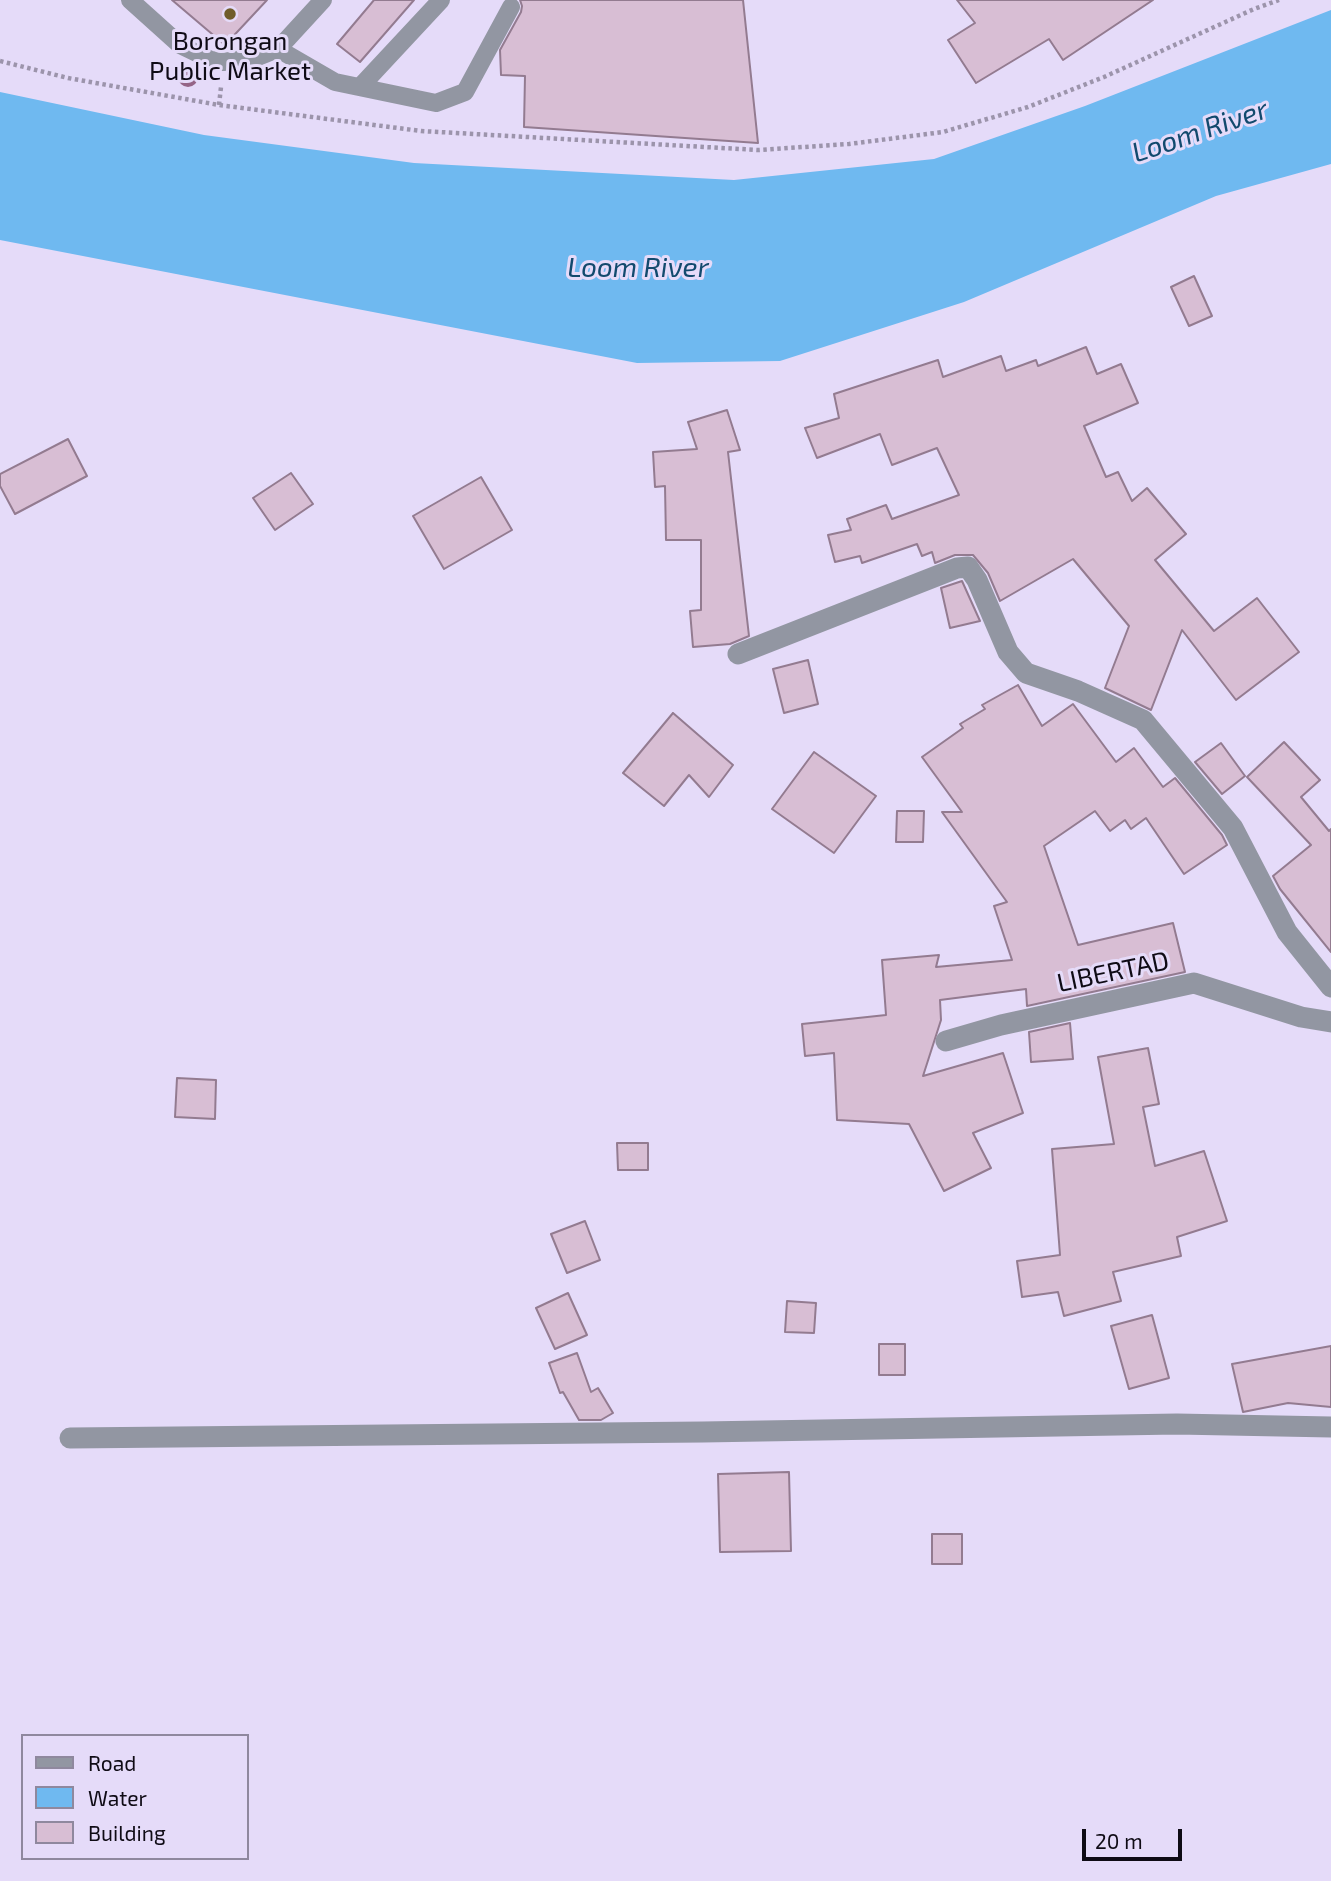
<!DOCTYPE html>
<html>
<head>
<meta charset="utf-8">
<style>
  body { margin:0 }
  #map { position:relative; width:1331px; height:1881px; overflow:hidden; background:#e5dbf9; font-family:"Exo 2",sans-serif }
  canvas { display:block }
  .legend { position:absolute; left:21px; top:1734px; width:228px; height:126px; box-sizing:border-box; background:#e5dbf9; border:2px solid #8f889e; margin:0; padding:9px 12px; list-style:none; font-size:21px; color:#0f0b15 }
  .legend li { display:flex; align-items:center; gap:14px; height:35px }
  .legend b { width:35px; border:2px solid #8f889e }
  .scale { position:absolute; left:1082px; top:1829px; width:100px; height:32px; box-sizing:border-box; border:4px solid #0f0b15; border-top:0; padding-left:9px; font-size:21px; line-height:24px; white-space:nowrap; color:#0f0b15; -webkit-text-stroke:5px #e5dbf9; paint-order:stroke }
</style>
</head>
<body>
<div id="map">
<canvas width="1331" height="1881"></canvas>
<ul class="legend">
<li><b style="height:9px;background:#9296a2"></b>Road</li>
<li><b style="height:19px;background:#6fb9f0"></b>Water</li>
<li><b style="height:19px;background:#d8bed4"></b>Building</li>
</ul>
<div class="scale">20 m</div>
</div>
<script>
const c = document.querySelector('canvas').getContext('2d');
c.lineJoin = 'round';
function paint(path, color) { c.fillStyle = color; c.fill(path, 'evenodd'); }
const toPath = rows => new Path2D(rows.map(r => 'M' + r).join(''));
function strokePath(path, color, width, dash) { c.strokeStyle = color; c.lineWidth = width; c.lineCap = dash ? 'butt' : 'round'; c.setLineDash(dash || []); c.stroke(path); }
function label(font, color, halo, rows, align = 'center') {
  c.font = font + ' "Exo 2",sans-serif'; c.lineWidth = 6; c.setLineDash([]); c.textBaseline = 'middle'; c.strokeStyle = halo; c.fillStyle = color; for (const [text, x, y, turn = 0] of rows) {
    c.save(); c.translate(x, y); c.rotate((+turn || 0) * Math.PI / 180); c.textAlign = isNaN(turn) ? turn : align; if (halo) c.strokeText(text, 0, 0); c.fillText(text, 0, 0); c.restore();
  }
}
paint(toPath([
  [1331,10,1331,164,1216,196,964,302,780,361,637,363,0,240,0,92,204,135,414,163,734,180,934,159,1085,106]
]), '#6fb9f0');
const building = toPath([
  [172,0,267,0,225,45,172,0],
  [374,0,414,0,360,62,337,44,374,0],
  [520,0,743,0,758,143,524,127,525,76,501,75,500,50,521,12,522,6,520,0],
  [957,0,1153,0,1063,60,1049,39,976,83,948,40,975,23,957,0],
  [1194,276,1212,316,1189,326,1171,287,1194,276],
  [1086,347,1097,374,1121,364,1138,403,1084,426,1106,477,1118,472,1132,501,1147,488,1186,534,1155,560,1214,631,1257,598,1299,652,1236,700,1182,630,1151,710,1105,688,1129,626,1073,559,1000,601,988,573,973,555,955,555,935,563,932,552,922,556,917,544,862,563,860,556,835,562,828,535,851,530,847,519,886,505,892,519,959,495,937,448,892,465,880,434,817,458,805,428,839,418,834,394,938,360,943,377,1001,356,1006,371,1036,360,1038,366,1086,347],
  [727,410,740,450,728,452,749,636,730,644,693,647,690,611,701,610,701,540,666,540,665,486,655,487,653,452,697,449,688,422,727,410],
  [68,439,87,476,15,514,0,486,0,474,68,439],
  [291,473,313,504,275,530,253,498,291,473],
  [481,477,512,530,444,569,413,516,481,477],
  [962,581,980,621,950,628,941,588,962,581],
  [808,660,818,704,784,713,773,669,808,660],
  [1018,685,1042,726,1073,704,1116,762,1134,748,1163,787,1175,778,1222,835,1227,845,1184,874,1146,818,1131,829,1125,820,1110,831,1095,811,1044,846,1078,945,1173,923,1185,972,1027,1006,1026,989,940,1000,941,1020,923,1076,1003,1053,1023,1113,973,1133,991,1168,944,1191,909,1124,837,1120,834,1053,805,1056,802,1024,886,1015,882,960,939,955,936,967,1012,960,994,906,1007,902,942,812,962,812,922,757,963,728,960,724,985,709,982,705,1018,685],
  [673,713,733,765,709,797,689,775,664,806,623,773,673,713],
  [1284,742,1320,780,1301,797,1329,831,1331,829,1331,952,1280,889,1273,876,1311,845,1247,777,1284,742],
  [1221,743,1245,776,1222,794,1195,762,1221,743],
  [814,752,876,796,834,853,772,809,814,752],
  [897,811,924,811,923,842,896,842,897,811],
  [1070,1023,1073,1059,1031,1062,1029,1032,1070,1023],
  [1148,1048,1159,1104,1143,1107,1155,1166,1204,1151,1227,1221,1177,1237,1181,1256,1113,1272,1121,1301,1064,1316,1058,1292,1022,1297,1017,1261,1060,1255,1052,1149,1114,1144,1098,1057,1148,1048],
  [177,1078,216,1080,215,1119,175,1117,177,1078],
  [617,1143,648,1143,648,1170,618,1170,617,1143],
  [585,1221,600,1260,567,1273,551,1234,585,1221],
  [568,1293,587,1335,555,1349,536,1308,568,1293],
  [787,1301,816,1303,814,1333,785,1332,787,1301],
  [1152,1315,1169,1378,1129,1389,1111,1326,1152,1315],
  [879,1344,905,1344,905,1375,879,1375,879,1344],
  [1331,1346,1331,1407,1288,1403,1243,1412,1232,1364,1331,1346],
  [577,1353,591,1392,598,1388,613,1413,601,1420,579,1420,563,1392,560,1393,549,1363,577,1353],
  [789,1472,791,1551,720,1552,718,1474,789,1472],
  [932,1534,962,1534,962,1564,932,1564,932,1534]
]);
paint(building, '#d8bed4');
strokePath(building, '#937b90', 2);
strokePath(toPath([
  [0,61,68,78,219,105,421,131,758,150,849,144,943,132,1028,107,1104,77,1254,9,1279,0],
  [219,105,221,87]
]), '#9c94ab', 4.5, [3.5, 3.5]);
strokePath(toPath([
  [130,0,180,45,211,60,223,62,258,57,278,49,323,0],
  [278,49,335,82,436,103,465,92,511,7],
  [360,87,441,0]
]), '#9296a2', 18);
strokePath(toPath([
  [738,654,957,568,968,567,977,580,1008,652,1026,673,1078,691,1143,720,1233,828,1287,932,1331,987],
  [946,1041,1001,1025,1194,983,1301,1017,1331,1022],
  [70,1438,703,1432,1177,1424,1331,1427]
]), '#9296a2', 21);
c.fillStyle = '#956587';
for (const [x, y] of [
  [188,77]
]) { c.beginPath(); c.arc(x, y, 10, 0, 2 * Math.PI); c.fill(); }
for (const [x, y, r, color] of [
  [230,14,7,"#705d2b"]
]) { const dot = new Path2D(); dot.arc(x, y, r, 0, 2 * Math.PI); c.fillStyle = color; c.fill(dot); strokePath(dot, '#e5dbf9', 2.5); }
label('26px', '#0f0b15', '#e5dbf9', [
  ["Borongan",230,41],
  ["Public Market",230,71]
]);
label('26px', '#0f0b15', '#e5dbf9', [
  ["LIBERTAD",1113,972,-12]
]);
label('italic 28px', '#124a6e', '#e5dbf9', [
  ["Loom River",1200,131,-19],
  ["Loom River",638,268]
]);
</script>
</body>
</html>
